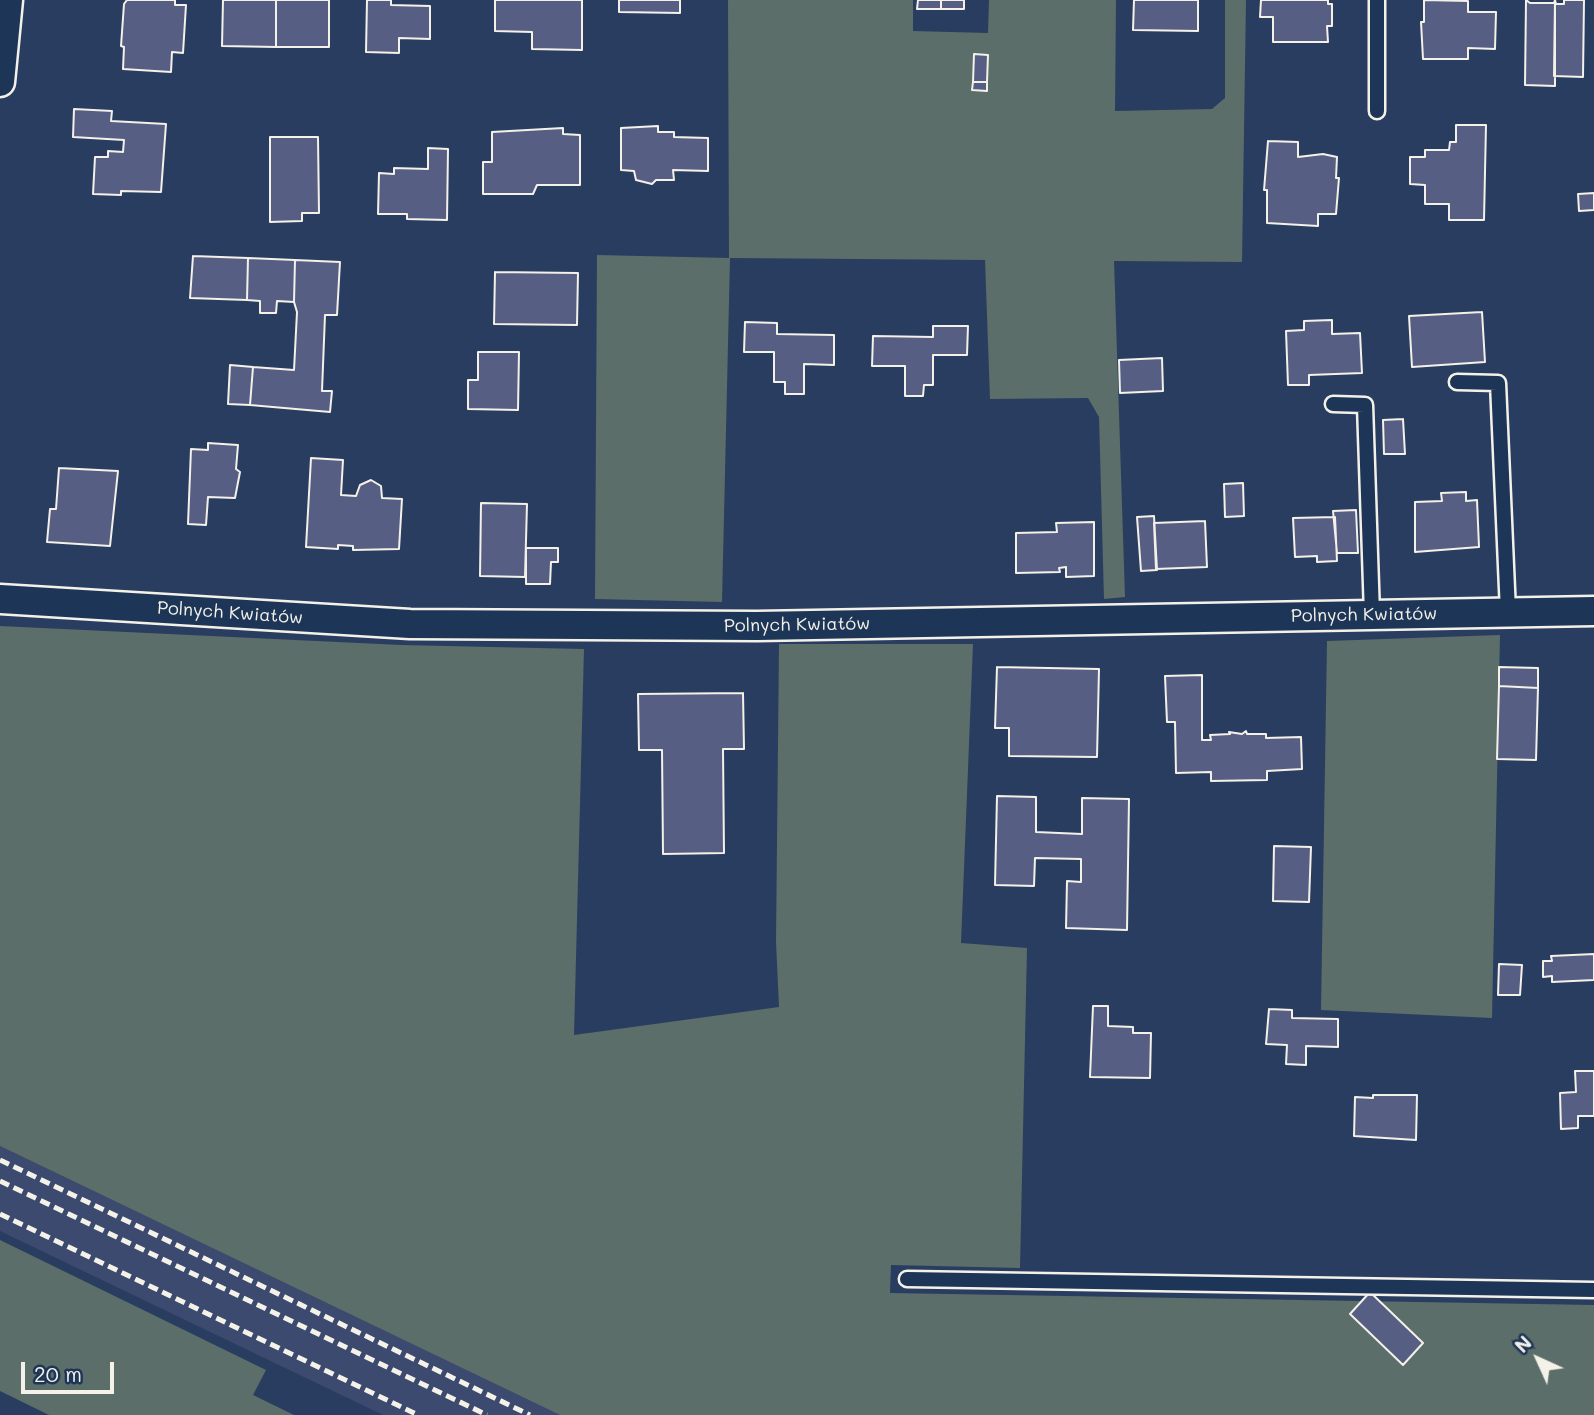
<!DOCTYPE html>
<html>
<head>
<meta charset="utf-8">
<style>
  body { margin:0 }
  #map { position:relative; width:1594px; height:1415px; overflow:hidden; background:#293d60; font-family:Mali,sans-serif }
  canvas { display:block }
  .north { position:absolute; left:1503px; top:1324px; width:70px; height:70px; -webkit-text-stroke:5px #1d3557; paint-order:stroke; rotate:315deg; font-size:19px; font-weight:700; line-height:28px; text-align:center; color:#f4f1e8 }
  .north::after { content:''; display:block; margin:auto; width:24px; height:32px; background:#f4f1e8; clip-path:polygon(50% 0,100% 100%,50% 72%,0 100%) }
  .scale { position:absolute; left:21px; top:1362px; width:93px; height:32px; box-sizing:border-box; border:4px solid #f4f1e8; border-top:0; padding-left:9px; font-size:21px; line-height:24px; white-space:nowrap; color:#f4f1e8; -webkit-text-stroke:5px #1d3557; paint-order:stroke }
</style>
</head>
<body>
<div id="map">
<canvas width="1594" height="1415"></canvas>
<div class="north">N</div>
<div class="scale">20 m</div>
</div>
<script>
const c = document.querySelector('canvas').getContext('2d');
c.lineJoin = 'round';
function paint(path, color) { c.fillStyle = color; c.fill(path, 'evenodd'); }
const toPath = rows => new Path2D(rows.map(r => 'M' + r).join(''));
function strokePath(path, color, width, dash) { c.strokeStyle = color; c.lineWidth = width; c.lineCap = dash ? 'butt' : 'round'; c.setLineDash(dash || []); c.stroke(path); }
function label(font, color, halo, rows, align = 'center') {
  c.font = font + ' Mali,sans-serif'; c.lineWidth = 7; c.setLineDash([]); c.textBaseline = 'middle'; c.strokeStyle = halo; c.fillStyle = color; for (const [text, x, y, turn = 0] of rows) {
    c.save(); c.translate(x, y); c.rotate((+turn || 0) * Math.PI / 180); c.textAlign = isNaN(turn) ? turn : align; if (halo) c.strokeText(text, 0, 0); c.fillText(text, 0, 0); c.restore();
  }
}
paint(toPath([
  [0,1146,560,1415,383,1415,0,1231]
]), '#3b4a6e');
paint(toPath([
  [728,0,913,0,913,31,988,33,989,0,1116,0,1115,111,1212,109,1225,98,1225,0,1246,0,1242,262,1114,261,1125,597,1104,599,1099,417,1088,398,990,399,985,260,730,258,722,602,595,599,597,255,729,258],
  [0,626,401,645,584,649,574,1035,779,1007,776,942,779,644,973,644,961,943,1027,948,1020,1268,891,1265,890,1293,1594,1305,1594,1415,560,1415,0,1146],
  [1500,635,1492,1018,1321,1010,1327,641],
  [0,1240,266,1370,253,1395,294,1415,49,1415,0,1391]
]), '#5b6e69');
const building = toPath([
  [127,0,175,0,175,5,186,5,183,53,172,52,171,72,123,69,124,47,121,46,124,4,127,0],
  [223,0,276,0,276,47,222,46,223,0],
  [276,0,329,0,329,47,276,47,276,0],
  [367,0,391,0,391,5,430,6,430,39,399,38,399,53,366,52,367,0],
  [495,0,582,0,582,50,532,49,532,32,495,31,495,0],
  [619,0,680,0,680,13,619,12,619,0],
  [918,0,941,0,941,9,917,9,918,0],
  [941,0,964,0,964,9,941,9,941,0],
  [1134,0,1198,0,1198,31,1133,30,1134,0],
  [1261,0,1328,0,1328,4,1332,4,1332,26,1327,26,1328,42,1273,42,1273,17,1260,17,1261,0],
  [1424,0,1468,1,1468,12,1496,12,1495,49,1468,48,1468,59,1423,59,1421,22,1424,22,1424,0],
  [1526,0,1530,3,1554,3,1555,0,1555,86,1525,85,1526,0],
  [1555,0,1556,4,1564,4,1564,0,1584,0,1583,77,1554,76,1555,0],
  [974,54,988,55,987,82,973,82,974,54],
  [973,82,987,82,987,91,972,90,973,82],
  [74,109,112,111,111,121,166,124,161,192,121,191,121,195,93,194,95,157,108,157,108,151,123,152,124,140,73,137,74,109],
  [1456,125,1486,125,1484,220,1449,220,1449,204,1425,204,1425,185,1410,184,1410,157,1425,157,1425,150,1449,150,1450,142,1456,142,1456,125],
  [658,126,658,132,674,132,674,137,708,138,708,171,673,170,674,180,656,180,652,184,636,180,634,171,621,170,621,128,658,126],
  [563,128,563,134,580,135,580,185,537,185,533,194,483,194,483,162,492,162,492,132,563,128],
  [270,137,318,137,319,213,302,213,302,221,270,222,270,137],
  [1268,141,1298,142,1298,157,1323,154,1337,157,1336,178,1339,178,1336,214,1318,214,1318,226,1267,223,1267,190,1264,190,1268,141],
  [428,148,448,149,447,220,407,219,407,214,378,214,379,173,394,174,394,168,428,169,428,148],
  [1594,193,1594,210,1579,211,1578,194,1594,193],
  [193,256,248,258,247,300,190,298,193,256],
  [248,258,295,260,294,302,277,301,276,313,260,313,260,301,247,300,248,258],
  [295,260,340,262,337,315,325,315,322,391,332,391,330,412,250,405,253,367,294,370,297,312,294,302,295,260],
  [495,272,578,273,577,325,494,324,495,272],
  [1482,312,1485,362,1412,367,1409,316,1482,312],
  [1332,320,1332,334,1360,333,1362,373,1309,375,1309,385,1288,385,1286,331,1304,330,1304,321,1332,320],
  [745,322,777,323,777,334,834,335,834,365,804,364,804,394,785,394,785,382,774,382,774,352,744,352,745,322],
  [933,326,968,326,967,355,933,355,933,385,924,385,923,396,905,396,905,366,872,366,873,336,933,337,933,326],
  [478,352,519,352,518,410,468,409,468,380,478,380,478,352],
  [1162,358,1163,391,1120,393,1119,360,1162,358],
  [230,365,253,367,250,405,228,404,230,365],
  [1403,419,1405,454,1384,454,1383,420,1403,419],
  [208,443,238,445,236,469,240,472,235,498,208,497,206,525,188,524,191,449,208,450,208,443],
  [311,458,343,460,341,495,356,496,360,485,371,480,381,486,382,498,402,499,399,549,353,550,353,546,338,545,338,549,306,547,311,458],
  [59,468,118,471,110,546,47,542,50,509,56,509,59,468],
  [1243,483,1244,516,1225,517,1224,484,1243,483],
  [1466,492,1466,501,1477,500,1479,547,1415,552,1415,502,1442,501,1441,493,1466,492],
  [481,503,527,504,525,577,480,576,481,503],
  [1356,510,1358,553,1337,553,1333,511,1356,510],
  [1154,516,1157,570,1141,571,1137,517,1154,516],
  [1335,517,1337,561,1317,562,1317,556,1295,557,1293,518,1335,517],
  [1205,521,1207,567,1156,569,1154,523,1205,521],
  [1094,522,1094,576,1066,577,1066,567,1059,568,1060,572,1016,573,1016,533,1057,532,1056,523,1094,522],
  [526,548,558,548,558,562,551,562,550,584,526,584,526,548],
  [997,667,1099,669,1097,757,1009,756,1009,728,995,728,997,667],
  [1499,667,1538,668,1538,688,1499,686,1499,667],
  [1202,675,1202,740,1211,740,1210,735,1230,734,1229,732,1242,734,1246,731,1247,734,1266,734,1266,738,1301,737,1302,769,1267,771,1267,780,1211,781,1211,772,1176,773,1175,722,1167,722,1165,676,1202,675],
  [1499,686,1538,688,1536,760,1497,759,1499,686],
  [743,693,744,749,723,749,724,853,663,854,662,750,639,750,638,694,743,693],
  [997,796,1036,797,1036,832,1082,834,1082,798,1129,799,1127,930,1066,928,1067,881,1081,882,1081,859,1035,858,1034,886,995,885,997,796],
  [1274,846,1311,847,1309,902,1273,901,1274,846],
  [1594,954,1594,980,1552,982,1552,976,1543,977,1543,961,1552,961,1551,956,1594,954],
  [1499,964,1522,965,1520,995,1498,995,1499,964],
  [1093,1006,1108,1006,1108,1026,1133,1027,1133,1033,1151,1033,1150,1078,1090,1077,1093,1006],
  [1269,1009,1292,1010,1292,1018,1338,1019,1338,1047,1306,1046,1306,1065,1286,1064,1287,1045,1266,1044,1269,1009],
  [1575,1071,1594,1071,1594,1116,1578,1116,1578,1128,1561,1129,1560,1093,1576,1092,1575,1071],
  [1373,1095,1417,1095,1416,1140,1354,1136,1355,1097,1373,1098,1373,1095],
  [1370,1292,1423,1343,1403,1365,1350,1314,1370,1292]
]);
paint(building, '#575e84');
strokePath(building, '#f4f1e8', 2);
const lane = toPath([
  [1377,111,1377,0],
  [1457,382,1498,383,1508,612],
  [1333,404,1365,405,1372,615],
  [907,1279,1594,1290]
]);
const street = toPath([
  [0,82,8,0],
  [0,599,410,624,757,626,1594,611]
]);
strokePath(lane, '#f4f1e8', 19);
strokePath(street, '#f4f1e8', 33);
strokePath(lane, '#1d3557', 14);
strokePath(street, '#1d3557', 28);
strokePath(toPath([
  [0,1160,530,1415],
  [0,1181,487,1415],
  [0,1214,418,1415]
]), '#f4f1e8', 5, [10, 5]);
label('18px', '#f4f1e8', '#1d3557', [
  ["Polnych Kwiatów",230,613,4],
  ["Polnych Kwiatów",1364,615,-1],
  ["Polnych Kwiatów",797,625,-1]
]);
</script>
</body>
</html>
